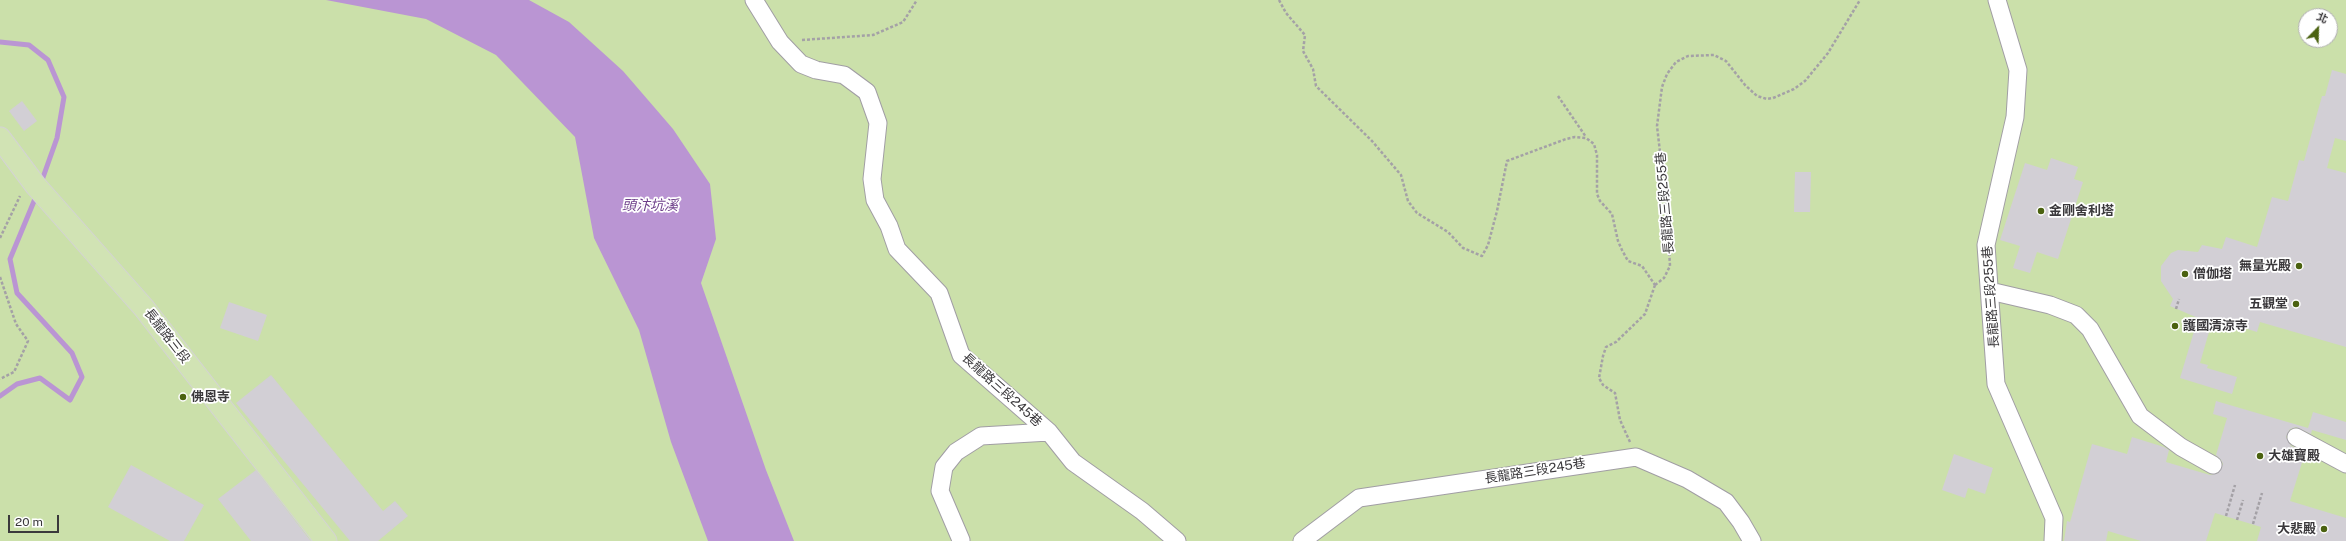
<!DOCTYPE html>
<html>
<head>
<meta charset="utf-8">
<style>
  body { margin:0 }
  #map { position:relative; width:2346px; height:541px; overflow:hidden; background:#f8f4fb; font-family:"Public Sans","Noto Sans TC",sans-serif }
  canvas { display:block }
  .north { position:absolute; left:2298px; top:8px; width:40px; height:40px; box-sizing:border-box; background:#fff; border:1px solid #b0afb1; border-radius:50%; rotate:23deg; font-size:11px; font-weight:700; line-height:16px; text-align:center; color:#3a383b }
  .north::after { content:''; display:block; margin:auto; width:14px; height:18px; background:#4b6210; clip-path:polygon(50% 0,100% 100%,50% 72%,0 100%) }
  .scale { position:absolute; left:8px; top:515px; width:51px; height:18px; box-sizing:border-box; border:2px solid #3a383b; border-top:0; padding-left:5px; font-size:12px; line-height:14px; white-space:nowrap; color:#3a383b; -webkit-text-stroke:3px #fff; paint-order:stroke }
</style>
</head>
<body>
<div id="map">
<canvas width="2346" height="541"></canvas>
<div class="north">北</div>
<div class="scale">20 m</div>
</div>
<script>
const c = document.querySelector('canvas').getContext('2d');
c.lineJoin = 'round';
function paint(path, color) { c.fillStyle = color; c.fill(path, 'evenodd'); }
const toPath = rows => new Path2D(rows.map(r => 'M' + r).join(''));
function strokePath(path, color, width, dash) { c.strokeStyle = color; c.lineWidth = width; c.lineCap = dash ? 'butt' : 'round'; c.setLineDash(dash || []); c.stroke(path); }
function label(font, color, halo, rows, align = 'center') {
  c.font = font + ' "Public Sans","Noto Sans TC",sans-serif'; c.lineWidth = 3.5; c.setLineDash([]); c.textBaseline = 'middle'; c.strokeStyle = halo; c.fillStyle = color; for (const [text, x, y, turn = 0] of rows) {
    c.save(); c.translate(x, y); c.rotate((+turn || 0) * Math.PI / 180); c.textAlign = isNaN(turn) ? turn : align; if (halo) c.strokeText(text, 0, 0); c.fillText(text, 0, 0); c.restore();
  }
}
paint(toPath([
  [0,0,2346,0,2346,541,0,541],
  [2306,16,2330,16,2330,40,2306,40]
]), '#cbe0aa');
paint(toPath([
  [326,0,529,0,569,22,623,71,673,129,710,184,716,239,701,283,766,470,794,541,708,541,671,442,639,330,594,238,575,137,496,55,426,19]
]), '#ba95d3');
strokePath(toPath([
  [0,42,29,45,48,60,64,97,57,138,41,183],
  [0,396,17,384,40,378,70,400,82,377,72,353,17,293,10,259,37,194]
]), '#ba95d3', 5);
paint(toPath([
  [2332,70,2346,74,2346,141,2335,138,2327,168,2346,173,2346,347,2260,322,2257,332,2213,318,2200,363,2208,365,2207,368,2237,377,2232,394,2180,378,2198,318,2170,306,2173,299,2161,281,2161,266,2171,253,2178,250,2198,252,2202,245,2222,249,2226,237,2257,247,2272,197,2288,201,2299,160,2304,161,2322,96,2325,96],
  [22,101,37,121,24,131,9,111],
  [2051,158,2078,167,2074,179,2083,182,2058,259,2037,252,2030,273,2013,268,2020,246,2000,240,2025,163,2047,170],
  [1795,172,1811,172,1810,212,1794,212],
  [229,302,267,315,258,341,220,328],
  [271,375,383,511,395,501,408,516,378,541,350,541,236,403],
  [2216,401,2308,428,2313,412,2346,422,2346,440,2312,430,2311,434,2296,427,2290,429,2286,437,2291,446,2305,453,2290,501,2346,518,2346,541,2257,541,2261,527,2215,513,2206,541,2141,541,2108,531,2106,541,2064,541,2067,521,2070,522,2092,444,2127,454,2132,437,2164,447,2169,450,2166,462,2210,475,2218,473,2223,464,2221,460,2216,455,2227,418,2213,414],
  [1954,454,1993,468,1985,494,1968,488,1965,498,1942,490],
  [131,465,204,505,184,541,170,541,108,507],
  [256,470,310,540,311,541,251,541,218,499]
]), '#d2cfd5');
const minor = toPath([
  [754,0,780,42,801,64,816,70,844,75,867,92,878,123,872,179,875,200,889,226,897,249,939,293,961,355,1049,432,1073,462,1142,511,1177,541],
  [1997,0,2018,70,2015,117,1986,245,1996,384,2054,518,2053,541],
  [1990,291,2050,305,2076,315,2090,329,2140,416,2181,447,2213,465],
  [2296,437,2346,464],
  [961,540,940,491,944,467,956,452,981,436,1049,432],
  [1302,541,1359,498,1636,457,1687,479,1726,502,1741,522,1752,541]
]);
const major = toPath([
  [0,138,36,186,144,308,326,541]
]);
strokePath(minor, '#a19ea4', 19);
strokePath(major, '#d4d3d4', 23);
strokePath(toPath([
  [1279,0,1286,13,1305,35,1303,51,1313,69,1316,86,1372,141,1401,175,1408,201,1417,213,1448,232,1463,248,1482,256,1488,245,1497,211,1507,161,1566,139,1575,137,1586,138,1594,144,1597,155,1597,194,1600,201,1612,214,1618,241,1622,250,1628,261,1642,266,1655,285],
  [802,40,873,35,903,22,917,0],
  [1558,96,1586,137],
  [0,238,20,196],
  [0,277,16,324,28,341,14,372,0,379],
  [1655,285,1664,278,1670,266,1667,213,1657,126,1662,87,1667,74,1676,62,1688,56,1714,55,1726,61,1745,85,1757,96,1767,99,1773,98,1794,89,1805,81,1828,53,1860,0],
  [2176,309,2179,299],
  [1630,442,1620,420,1615,393,1603,385,1599,378,1603,356,1606,347,1616,342,1645,314,1655,285],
  [2226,516,2235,485],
  [2237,520,2243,500],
  [2253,524,2262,493]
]), '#a4a1a6', 2.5, [3, 2]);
strokePath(minor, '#fff', 17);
strokePath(major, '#d1e3b4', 21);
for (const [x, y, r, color] of [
  [2041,211,4,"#4b6210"],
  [2299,266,4,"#4b6210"],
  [2185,274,4,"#4b6210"],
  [2296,304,4,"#4b6210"],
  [2175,326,4,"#4b6210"],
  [183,397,4,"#4b6210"],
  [2260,456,4,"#4b6210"],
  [2324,529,4,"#4b6210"]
]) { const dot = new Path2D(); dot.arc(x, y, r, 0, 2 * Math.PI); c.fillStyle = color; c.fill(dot); strokePath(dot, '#fff', 1.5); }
label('13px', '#3a383b', '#fff', [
  ["長龍路三段255巷",1665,203,-95],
  ["長龍路三段255巷",1991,297,-94],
  ["長龍路三段",167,336,52],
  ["長龍路三段245巷",1002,390,42],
  ["長龍路三段245巷",1535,471,-9]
]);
label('bold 13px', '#3a383b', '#fff', [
  ["金剛舍利塔",2049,211],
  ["無量光殿",2291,266,"right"],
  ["僧伽塔",2193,274],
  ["五觀堂",2288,304,"right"],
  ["護國清涼寺",2183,326],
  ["佛恩寺",191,397],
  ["大雄寶殿",2268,456],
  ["大悲殿",2316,529,"right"]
], 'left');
label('italic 14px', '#6e3f8a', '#fff', [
  ["頭汴坑溪",650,206]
]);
</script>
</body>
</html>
